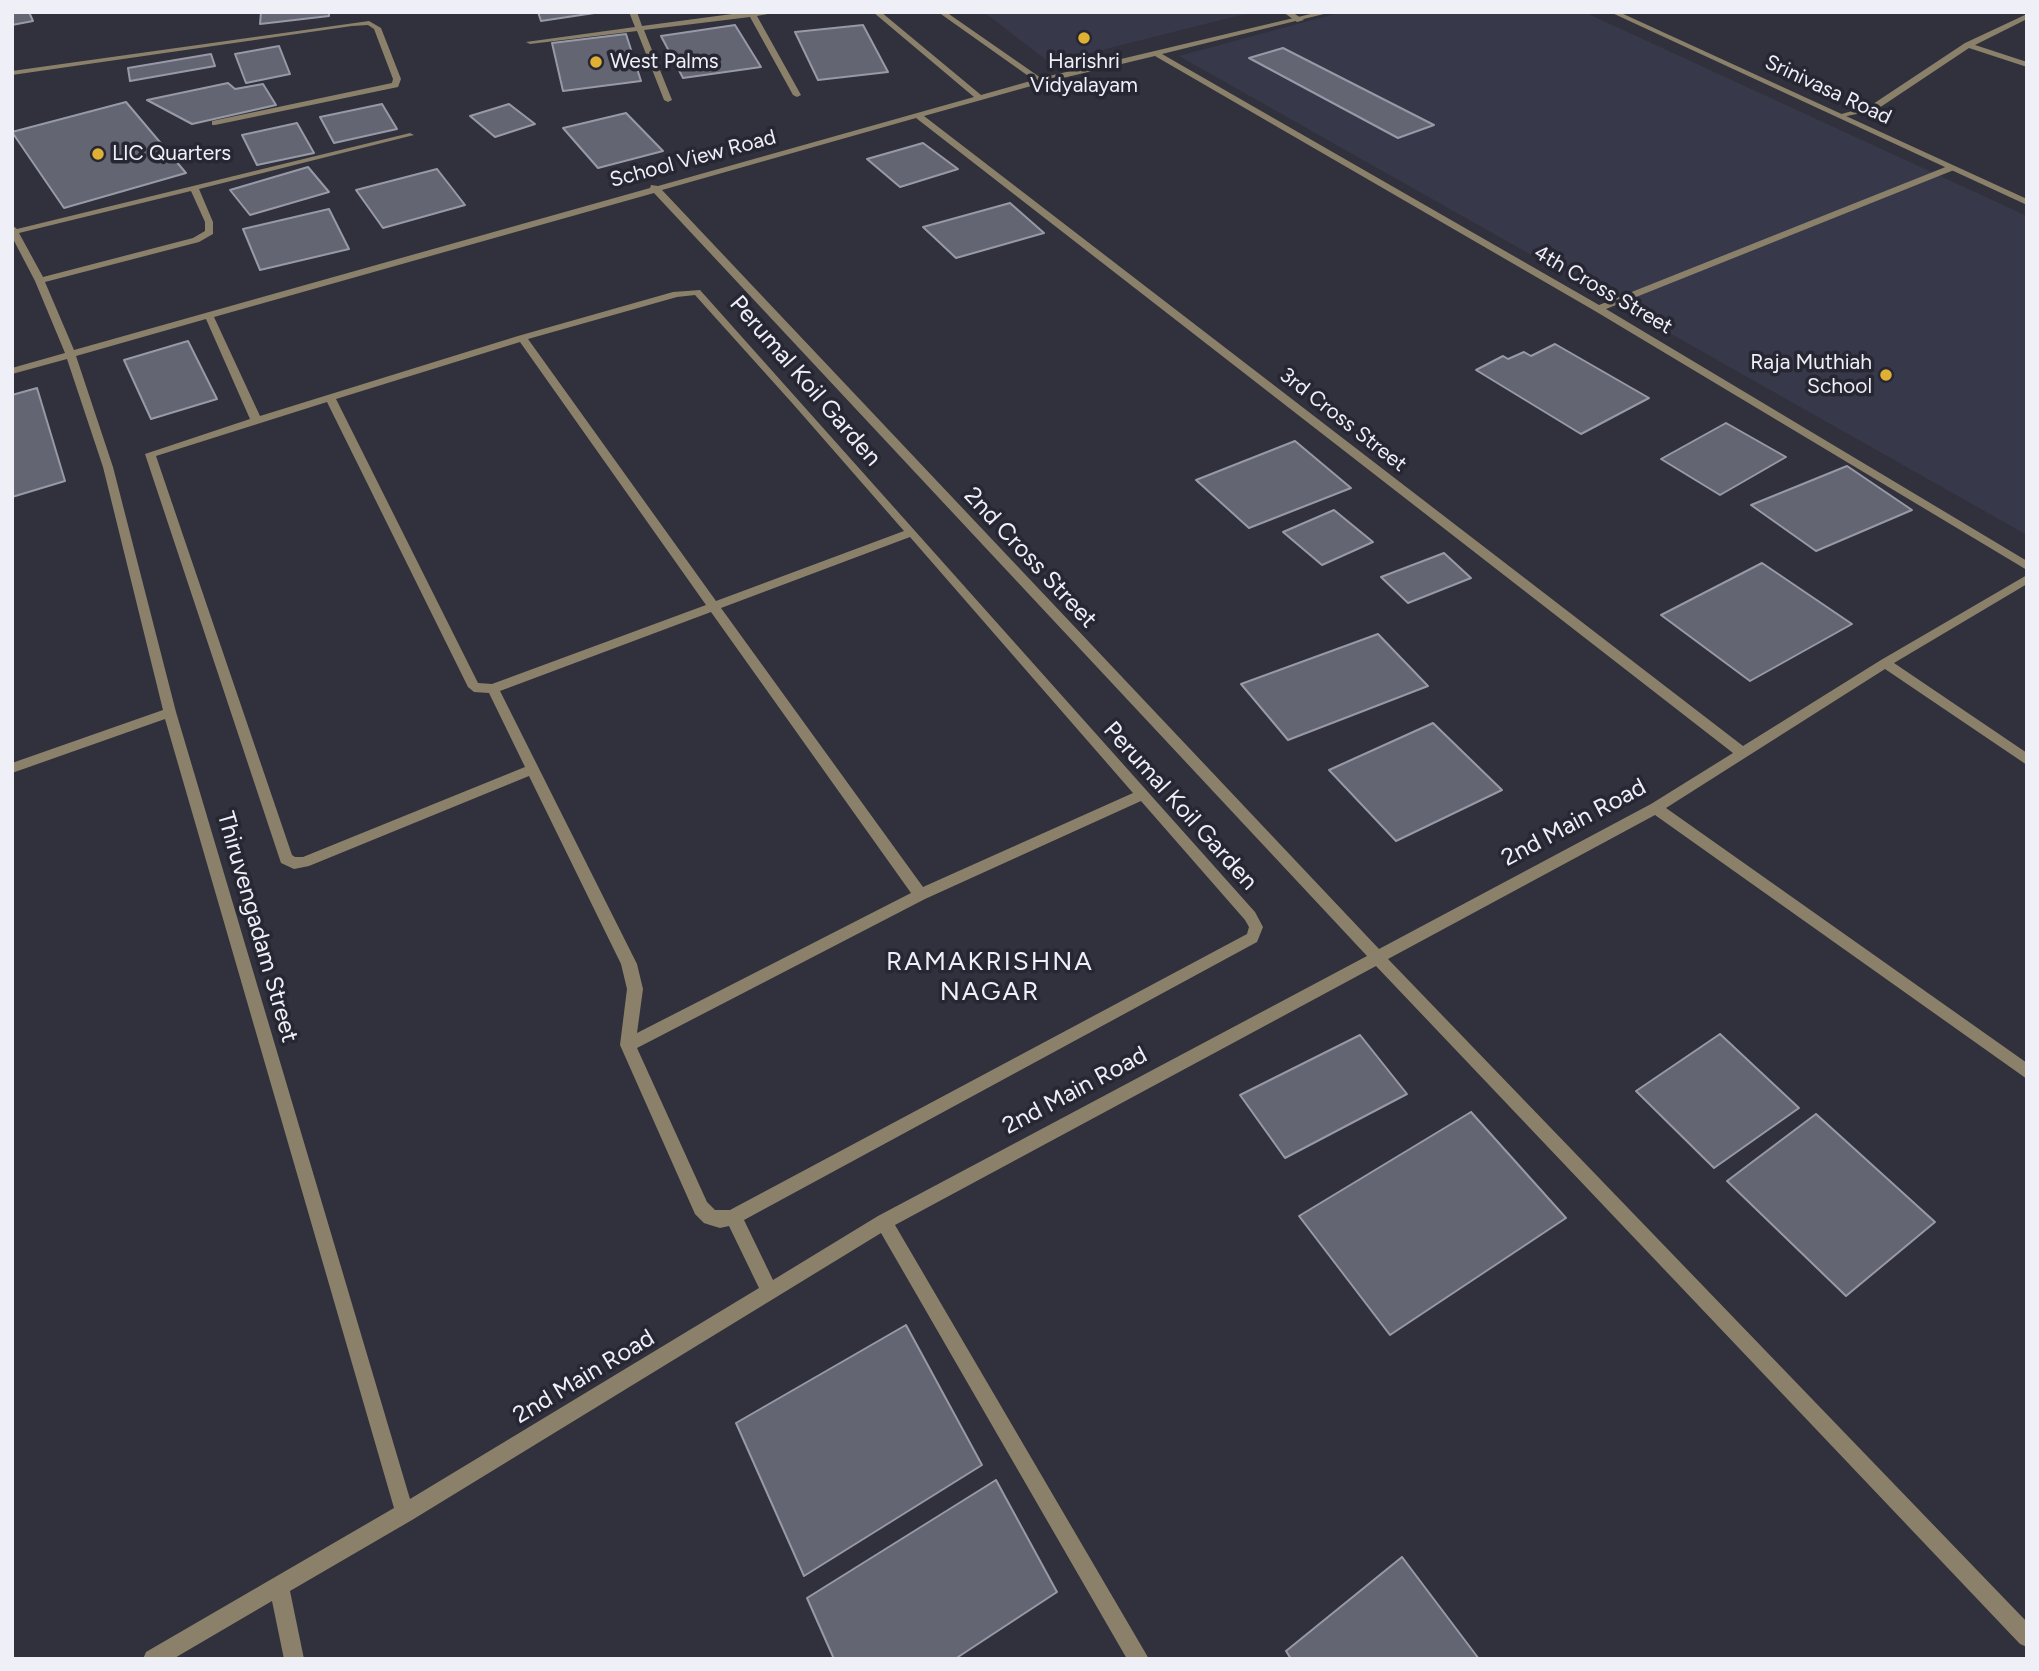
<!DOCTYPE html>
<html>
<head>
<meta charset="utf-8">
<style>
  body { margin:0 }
  #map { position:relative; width:2039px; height:1671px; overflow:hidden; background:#30313c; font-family:Figtree,sans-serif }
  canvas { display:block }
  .frame { position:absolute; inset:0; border:14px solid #eeeff7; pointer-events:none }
</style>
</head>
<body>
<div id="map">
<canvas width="2039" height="1671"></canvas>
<div class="frame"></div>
</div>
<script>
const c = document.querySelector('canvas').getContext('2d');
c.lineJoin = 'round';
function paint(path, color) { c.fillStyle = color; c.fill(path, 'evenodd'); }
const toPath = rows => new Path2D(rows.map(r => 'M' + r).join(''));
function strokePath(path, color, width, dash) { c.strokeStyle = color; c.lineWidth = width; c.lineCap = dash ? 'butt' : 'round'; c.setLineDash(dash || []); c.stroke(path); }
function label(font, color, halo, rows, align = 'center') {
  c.font = font + ' Figtree,sans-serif'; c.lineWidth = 7; c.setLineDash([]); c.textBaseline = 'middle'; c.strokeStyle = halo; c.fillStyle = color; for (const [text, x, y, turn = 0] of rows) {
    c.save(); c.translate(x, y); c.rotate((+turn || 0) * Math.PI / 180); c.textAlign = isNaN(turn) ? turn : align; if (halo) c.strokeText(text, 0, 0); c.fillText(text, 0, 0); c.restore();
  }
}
paint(toPath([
  [984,12,1253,12,1050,63],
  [1342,12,1584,12,2027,216,2027,535,1179,56]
]), '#37394a');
const building = toPath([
  [12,12,29,12,33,21,12,25,12,12],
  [261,12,329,12,329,16,260,24,261,12],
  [538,12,601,12,541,21,538,12],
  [735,25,761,67,683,78,661,36,735,25],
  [863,25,888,72,818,80,795,32,863,25],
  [626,34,641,81,563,91,552,43,626,34],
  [279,46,290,74,246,83,235,54,279,46],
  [1283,48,1434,125,1398,138,1249,58,1283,48],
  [211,54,215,66,130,81,128,68,211,54],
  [228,83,235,89,263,84,276,105,192,124,147,100,228,83],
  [126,102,186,173,64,208,12,132,126,102],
  [382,104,397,129,334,143,320,117,382,104],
  [509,104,535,124,495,137,470,116,509,104],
  [626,113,663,151,598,168,563,128,626,113],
  [297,123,314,153,257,165,242,135,297,123],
  [923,143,958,169,900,187,867,159,923,143],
  [308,167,329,192,250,215,230,190,308,167],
  [437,169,465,205,383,228,356,190,437,169],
  [1010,203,1044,233,956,258,923,227,1010,203],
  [329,209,349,249,260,270,243,229,329,209],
  [188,341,217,399,151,419,124,360,188,341],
  [1555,344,1649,398,1581,434,1476,370,1503,356,1508,359,1524,352,1531,356,1555,344],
  [37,388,65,481,12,497,12,395,37,388],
  [1726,423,1786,457,1720,495,1661,459,1726,423],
  [1295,441,1351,488,1249,528,1196,480,1295,441],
  [1847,466,1912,510,1816,551,1751,505,1847,466],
  [1334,510,1373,542,1322,565,1283,532,1334,510],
  [1444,553,1471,578,1408,603,1381,577,1444,553],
  [1762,563,1852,624,1750,681,1661,615,1762,563],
  [1378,634,1428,686,1288,740,1241,684,1378,634],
  [1433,723,1502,790,1396,841,1329,770,1433,723],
  [1720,1034,1799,1108,1714,1168,1636,1091,1720,1034],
  [1360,1035,1407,1094,1285,1158,1240,1095,1360,1035],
  [1471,1112,1566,1218,1390,1335,1299,1216,1471,1112],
  [1816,1114,1935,1222,1846,1296,1727,1181,1816,1114],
  [906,1325,982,1465,804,1576,736,1423,906,1325],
  [996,1480,1057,1592,955,1659,834,1659,807,1598,996,1480],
  [1402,1557,1479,1659,1291,1659,1286,1651,1402,1557]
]);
paint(building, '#636572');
strokePath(building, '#9799a7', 2);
paint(toPath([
  [1283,12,1292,12,1304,20,1297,22,1283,12],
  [2027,14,2027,19,1975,45,2027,62,2027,67,1969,48,1876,110,1842,117,1838,115,1870,106,1965,43,2027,14]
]), '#8b816a');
paint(toPath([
  [629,12,637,12,642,26,747,12,778,12,757,16,801,95,797,97,793,95,750,17,644,30,672,100,668,102,664,100,637,31,530,44,526,42,635,27,629,12],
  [873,12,881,12,981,95,1034,80,938,12,946,12,1041,78,1319,12,1332,12,1162,54,1599,305,1948,166,1954,166,1954,170,1606,309,2027,561,2027,570,1595,311,1155,56,1042,83,924,116,1743,746,1881,660,2027,575,2027,584,1894,663,2027,753,2027,765,1885,669,1666,808,2027,1063,2027,1079,1655,815,1388,959,2027,1622,2027,1647,2020,1644,1376,966,895,1225,1149,1659,1127,1659,881,1233,412,1520,290,1591,304,1659,284,1659,272,1601,173,1659,143,1659,146,1652,394,1508,165,719,12,773,12,763,163,710,103,467,67,359,12,374,12,368,65,353,35,281,12,237,12,225,17,229,410,133,414,135,199,189,213,222,213,234,199,242,45,282,74,350,650,188,651,185,658,186,974,97,873,12],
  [916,118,1733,753,1651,804,1379,949,662,190,916,118],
  [191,191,205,222,205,231,193,238,43,277,19,233,191,191],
  [654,193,1367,956,878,1216,773,1280,744,1220,1257,942,1263,927,1255,912,700,290,673,292,518,336,260,416,214,317,654,193],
  [695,295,793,404,904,531,716,601,528,339,677,297,695,295],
  [206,319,250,419,145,454,281,863,294,869,309,866,529,776,621,964,627,989,620,1045,695,1214,704,1223,710,1225,720,1228,729,1226,759,1288,410,1499,176,712,113,467,76,356,206,319],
  [520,342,706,605,492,684,478,683,336,399,520,342],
  [327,402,468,687,474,692,489,693,525,767,303,857,295,857,292,855,156,456,327,402],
  [910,537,1133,793,923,887,721,608,910,537],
  [711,612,911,893,637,1033,643,989,637,964,500,691,711,612],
  [1141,801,1245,920,1249,927,1247,934,730,1210,715,1210,707,1202,637,1048,925,899,1141,801],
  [369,21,381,28,401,79,398,87,215,125,212,125,212,121,392,83,393,79,374,29,368,25,352,26,12,75,12,71,369,21]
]), '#8b816a');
paint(toPath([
  [1610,12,1619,12,2027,199,2027,205,1610,12]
]), '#8b816a');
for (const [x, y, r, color] of [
  [1084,38,7,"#dfb034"],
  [596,62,7,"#dfb034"],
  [98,154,7,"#dfb034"],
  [1886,375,7,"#dfb034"]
]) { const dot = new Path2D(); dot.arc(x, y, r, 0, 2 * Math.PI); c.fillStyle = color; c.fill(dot); strokePath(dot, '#262732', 2.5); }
label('21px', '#eeeff7', '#262732', [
  ["West Palms",610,62],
  ["Harishri",1084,62,"center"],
  ["Vidyalayam",1084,86,"center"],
  ["LIC Quarters",112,154],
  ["Raja Muthiah",1872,363,"right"],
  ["School",1872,387,"right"]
], 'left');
label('21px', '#eeeff7', '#262732', [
  ["Srinivasa Road",1828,90,25],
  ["School View Road",693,159,-15],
  ["4th Cross Street",1603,290,30],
  ["3rd Cross Street",1343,420,38]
]);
label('24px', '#eeeff7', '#262732', [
  ["Perumal Koil Garden",805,381,49],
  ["2nd Cross Street",1030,558,47],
  ["Perumal Koil Garden",1180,806,48],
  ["2nd Main Road",1574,823,-28],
  ["Thiruvengadam Street",257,927,74],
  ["2nd Main Road",1075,1091,-28],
  ["2nd Main Road",584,1377,-31]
]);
c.letterSpacing = '2px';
label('26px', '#eeeff7', '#262732', [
  ["RAMAKRISHNA",990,962],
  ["NAGAR",990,992]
]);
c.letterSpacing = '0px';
</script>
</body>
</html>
